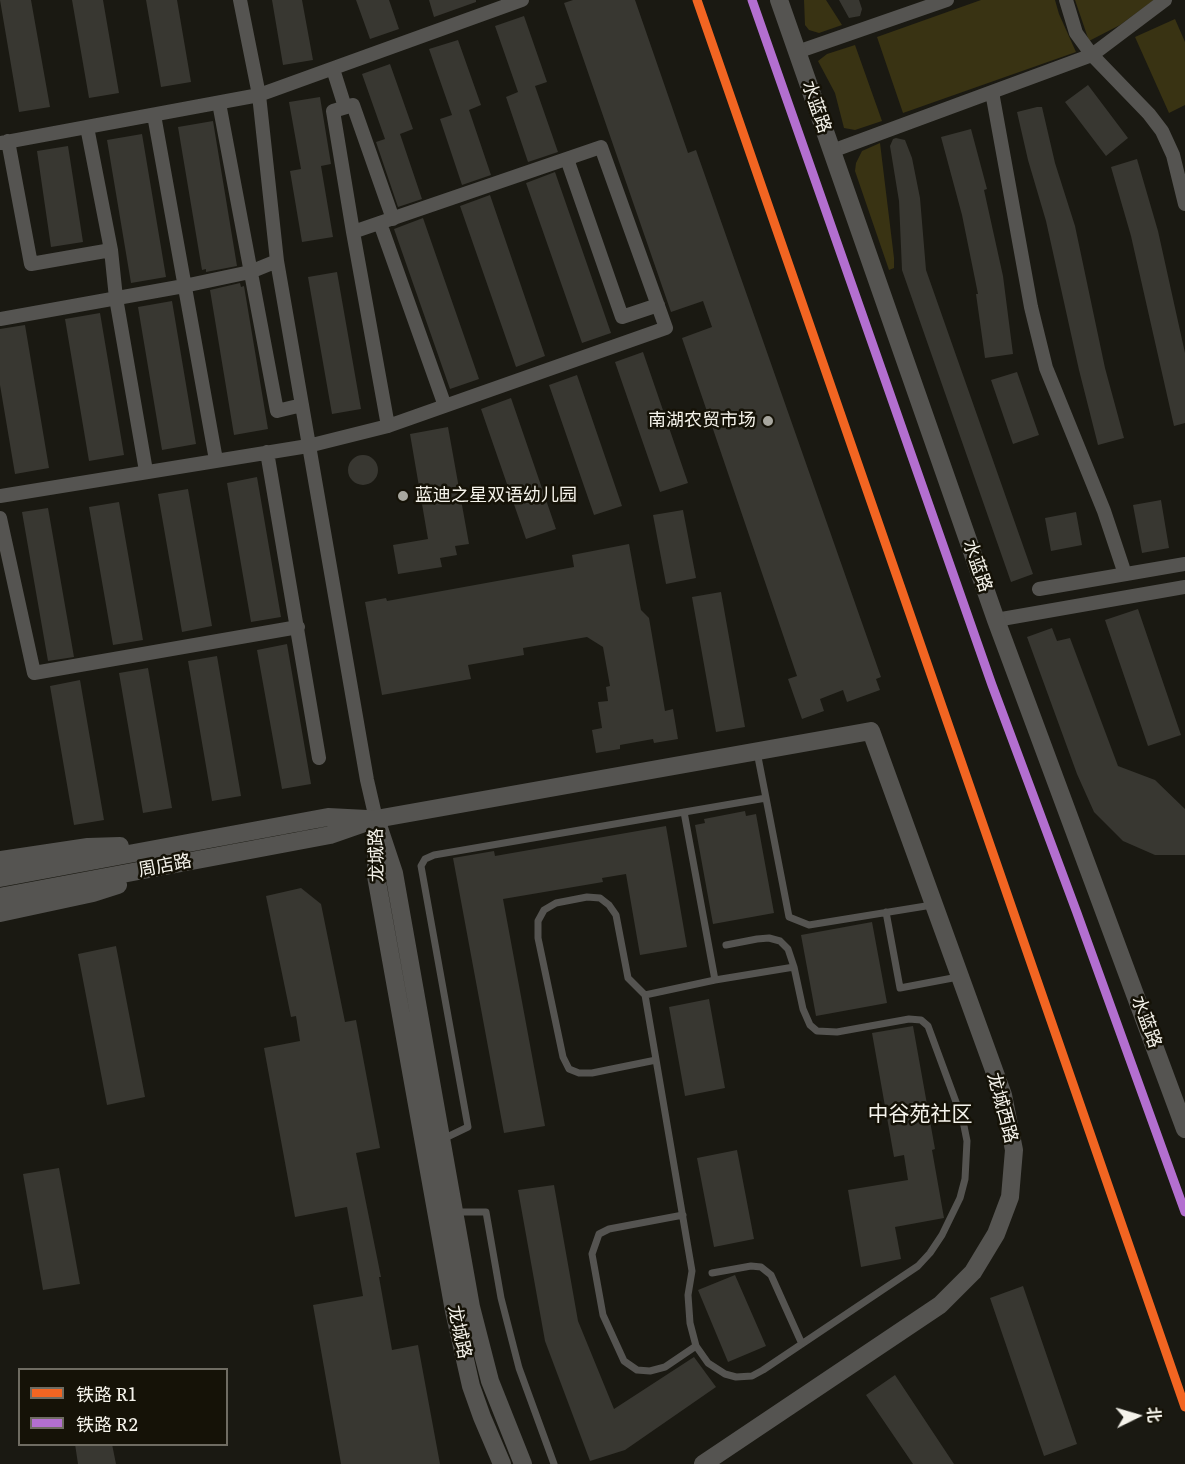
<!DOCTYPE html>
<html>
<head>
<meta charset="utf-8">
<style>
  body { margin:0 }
  #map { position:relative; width:1185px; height:1464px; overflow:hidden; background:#1a1912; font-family:Literata,"Noto Sans SC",serif }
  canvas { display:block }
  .legend { position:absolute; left:18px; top:1368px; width:210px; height:78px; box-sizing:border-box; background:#151207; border:2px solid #6f6c62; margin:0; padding:8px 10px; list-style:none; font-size:18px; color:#f5f3eb }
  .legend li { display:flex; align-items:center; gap:12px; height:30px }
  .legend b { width:30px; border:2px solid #6f6c62 }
  .north { position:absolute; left:1107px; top:1386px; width:60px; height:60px; -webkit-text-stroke:4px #151207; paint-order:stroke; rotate:85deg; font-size:16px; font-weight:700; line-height:24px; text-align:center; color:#f5f3eb }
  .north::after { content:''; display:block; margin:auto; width:21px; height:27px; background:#f5f3eb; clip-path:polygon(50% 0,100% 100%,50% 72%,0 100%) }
</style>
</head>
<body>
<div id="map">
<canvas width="1185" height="1464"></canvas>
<ul class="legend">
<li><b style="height:8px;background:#f26522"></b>铁路 R1</li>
<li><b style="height:8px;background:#b36fd0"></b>铁路 R2</li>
</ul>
<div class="north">北</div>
</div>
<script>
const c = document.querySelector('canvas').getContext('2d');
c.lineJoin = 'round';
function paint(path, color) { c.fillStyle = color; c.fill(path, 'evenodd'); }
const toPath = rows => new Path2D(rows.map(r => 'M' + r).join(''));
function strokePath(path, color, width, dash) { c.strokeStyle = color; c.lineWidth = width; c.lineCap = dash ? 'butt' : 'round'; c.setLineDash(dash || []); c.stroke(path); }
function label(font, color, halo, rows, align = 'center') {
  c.font = font + ' Literata,"Noto Sans SC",serif'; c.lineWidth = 5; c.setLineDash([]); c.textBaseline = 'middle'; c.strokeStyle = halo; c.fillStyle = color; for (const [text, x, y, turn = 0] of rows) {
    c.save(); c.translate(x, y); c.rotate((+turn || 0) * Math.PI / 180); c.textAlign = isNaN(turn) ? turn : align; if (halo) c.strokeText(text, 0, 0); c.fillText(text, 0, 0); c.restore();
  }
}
paint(toPath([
  [804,0,826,0,842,25,819,33,809,30,805,25],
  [981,0,1055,0,1059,14,1076,52,903,113,877,37],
  [1075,0,1154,0,1120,25,1089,41],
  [1175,19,1185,42,1185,105,1169,113,1135,37],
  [855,45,882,121,855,130,844,128,835,93,818,61,827,54],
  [880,143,894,258,894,268,889,270,855,171,856,163,862,151]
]), '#393313');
paint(toPath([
  [0,0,31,0,50,107,19,112],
  [72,0,103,0,119,93,89,98],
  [146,0,177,0,191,82,161,87],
  [272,0,302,0,313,60,283,65],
  [356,0,389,0,399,29,370,39],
  [429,0,476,0,476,2,434,17],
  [573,0,635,0,688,153,696,150,881,677,876,679,880,690,847,702,843,690,820,699,824,711,802,719,788,679,797,676,682,338,712,327,703,301,671,312,564,3],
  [839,0,859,0,862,9,860,16,849,18],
  [524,16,547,82,535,86,558,152,528,162,506,97,518,92,495,26],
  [458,40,481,105,469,110,491,175,462,185,440,119,452,115,429,49],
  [390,64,413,129,400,134,422,199,398,207,376,142,385,139,362,74],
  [1088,85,1128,138,1106,156,1065,102],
  [320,97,331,164,321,166,333,237,302,242,290,171,301,169,289,102],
  [1037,107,1042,107,1055,163,1075,226,1105,368,1124,438,1098,445,1079,370,1046,221,1028,160,1017,112],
  [213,121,237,266,206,272,206,269,202,270,178,127],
  [971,129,987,189,984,190,1003,276,1013,354,985,358,976,294,978,294,962,215,941,137],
  [142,134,166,277,131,283,107,140],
  [896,138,905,140,912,158,920,198,926,270,1033,574,1011,582,902,270,899,201,890,146,893,139],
  [68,146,83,242,51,247,37,151],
  [1137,159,1158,231,1185,353,1185,423,1174,426,1131,236,1111,167],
  [555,172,611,333,582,343,526,183],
  [490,195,545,356,516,367,460,206],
  [423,218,479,379,450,389,394,229],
  [337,272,361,409,332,414,308,277],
  [240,283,241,287,244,286,268,429,234,435,210,290],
  [172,301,196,444,162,450,138,307],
  [100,313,124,455,89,461,65,319],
  [25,325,49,468,15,474,0,385,0,329],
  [643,352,688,483,660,492,615,362],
  [1017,372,1039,435,1013,444,991,380],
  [577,375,622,506,594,515,549,385],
  [511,398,556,529,526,539,481,409],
  [448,427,469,544,455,546,457,555,440,558,442,567,398,574,393,545,428,539,410,434],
  '348 470a15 15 0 1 1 30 0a15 15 0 1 1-30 0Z',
  [257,477,281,617,251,622,227,483],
  [188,489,212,626,182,632,158,494],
  [1161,500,1169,548,1142,553,1133,505],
  [119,502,143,640,113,645,89,507],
  [48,508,74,657,48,661,22,512],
  [683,510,696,578,666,584,653,515],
  [1076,512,1082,545,1051,551,1045,518],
  [629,544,641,610,649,618,665,711,673,709,678,739,654,743,653,739,620,745,620,749,596,753,592,730,602,728,598,702,608,701,606,687,610,686,603,647,587,637,523,648,524,655,468,665,471,679,382,695,365,602,386,598,387,601,574,567,572,555],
  [721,592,745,727,716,732,692,597],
  [1138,609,1181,735,1148,746,1105,620],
  [1052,628,1057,641,1070,638,1118,766,1155,780,1185,809,1185,855,1155,855,1123,841,1094,812,1077,774,1027,637],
  [287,644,311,784,282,789,257,650],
  [217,656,241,796,212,801,188,661],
  [148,668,172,808,143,813,119,673],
  [80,680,104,820,74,825,50,686],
  [745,811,746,816,756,814,774,913,713,924,695,825,705,823,704,819],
  [666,826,687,947,640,955,626,874,602,878,603,882,503,899,545,1126,504,1133,453,858,494,851,495,856],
  [301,888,321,904,345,1022,356,1020,380,1148,356,1153,381,1277,379,1277,392,1350,418,1345,440,1464,341,1464,313,1305,363,1296,347,1207,295,1217,264,1048,300,1041,296,1016,291,1017,266,896],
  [872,922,887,1003,816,1016,801,935],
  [116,946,145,1097,107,1105,78,954],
  [709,999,725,1088,685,1096,669,1007],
  [913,1026,935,1149,932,1150,944,1218,895,1227,901,1259,861,1267,848,1190,908,1180,904,1155,894,1157,872,1033],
  [737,1150,754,1239,714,1247,697,1158],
  [59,1168,80,1284,43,1290,23,1174],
  [554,1185,578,1321,614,1409,694,1357,716,1387,625,1450,590,1461,545,1341,518,1190],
  [735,1275,766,1346,728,1362,698,1290],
  [1023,1286,1077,1444,1044,1456,990,1298],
  [895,1375,954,1464,913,1464,866,1395],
  [75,1444,112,1444,116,1464,78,1464]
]), '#383731');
strokePath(toPath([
  [766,798,789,917,809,925,932,905],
  [684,812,715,980,645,995,692,1271,688,1295,690,1323,696,1346,708,1363,725,1374,736,1377,752,1376,763,1370,918,1266,930,1253,942,1235,960,1198,965,1179,967,1141,963,1121,928,1026,921,1020,909,1019,837,1032,817,1031,810,1025,803,1009,794,967,715,980],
  [886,912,900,988,958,977],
  [726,945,757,939,769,938,780,941,788,949,794,967],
  [645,995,628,978,616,915,609,905,600,898,587,897,556,903,544,910,538,921,538,938,563,1057,569,1069,579,1073,592,1073,656,1060],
  [443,1139,468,1127,421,866,425,859,434,855,766,798,757,752],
  [457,1212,486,1212,501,1298,519,1368,554,1464],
  [683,1215,609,1229,599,1234,592,1254,603,1315,624,1361,637,1370,650,1371,665,1367,696,1346],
  [712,1273,751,1266,761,1267,771,1275,802,1344]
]), '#555451', 7);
strokePath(toPath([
  [240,0,259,95,277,261,367,780,376,819],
  [1066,0,1076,33,1092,55,1149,114,1162,131,1173,155,1185,204],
  [797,52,947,0],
  [333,69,345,107],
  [992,92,1031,307,1046,368,1104,511,1125,574],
  [219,103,277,411,302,405],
  [154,115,216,460],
  [87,127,111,250,116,298,146,471],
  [8,141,31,264,111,250],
  [0,143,259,95,522,0],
  [832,151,1092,55,1165,0],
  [567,159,622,317,658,305],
  [380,223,445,406],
  [353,232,333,111,353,105,393,219],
  [0,319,184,286,250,272,277,261],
  [267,452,319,758],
  [0,496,308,446,388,426,666,328,601,147,353,232,388,426],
  [0,518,34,673,298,627],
  [1039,589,1185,564],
  [996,620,1185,587]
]), '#555451', 14);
strokePath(toPath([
  [779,0,996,620,1185,1129],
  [376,819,394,873,471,1307,490,1381,523,1464],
  [376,833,376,876,454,1311,471,1386,482,1417,502,1464],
  [0,860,88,847,120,846],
  [0,878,328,817,367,819],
  [0,897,330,835,376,819,871,731,1003,1095,1014,1150,1010,1197,996,1234,973,1272,940,1305,703,1464],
  [0,913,93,893,118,885]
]), '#555451', 18);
strokePath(toPath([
  [697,0,1185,1407]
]), '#f26522', 9);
strokePath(toPath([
  [752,0,992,685,1077,913,1185,1212]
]), '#b36fd0', 9);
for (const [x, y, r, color] of [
  [768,421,6,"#a8a79f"],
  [403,496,6,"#a8a79f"]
]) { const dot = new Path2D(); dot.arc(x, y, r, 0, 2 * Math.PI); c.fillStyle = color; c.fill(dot); strokePath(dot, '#151207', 2); }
label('18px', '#f5f3eb', '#151207', [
  ["水蓝路",816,107,71],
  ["水蓝路",977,566,71],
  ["龙城路",377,855,-91],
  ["周店路",165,866,-11],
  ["水蓝路",1146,1022,70],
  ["龙城西路",1002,1108,75],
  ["龙城路",459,1332,78]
]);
label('18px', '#f5f3eb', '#151207', [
  ["南湖农贸市场",756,421],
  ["蓝迪之星双语幼儿园",415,496,"left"]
], 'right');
label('21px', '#f5f3eb', '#151207', [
  ["中谷苑社区",920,1115]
]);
</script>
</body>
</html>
